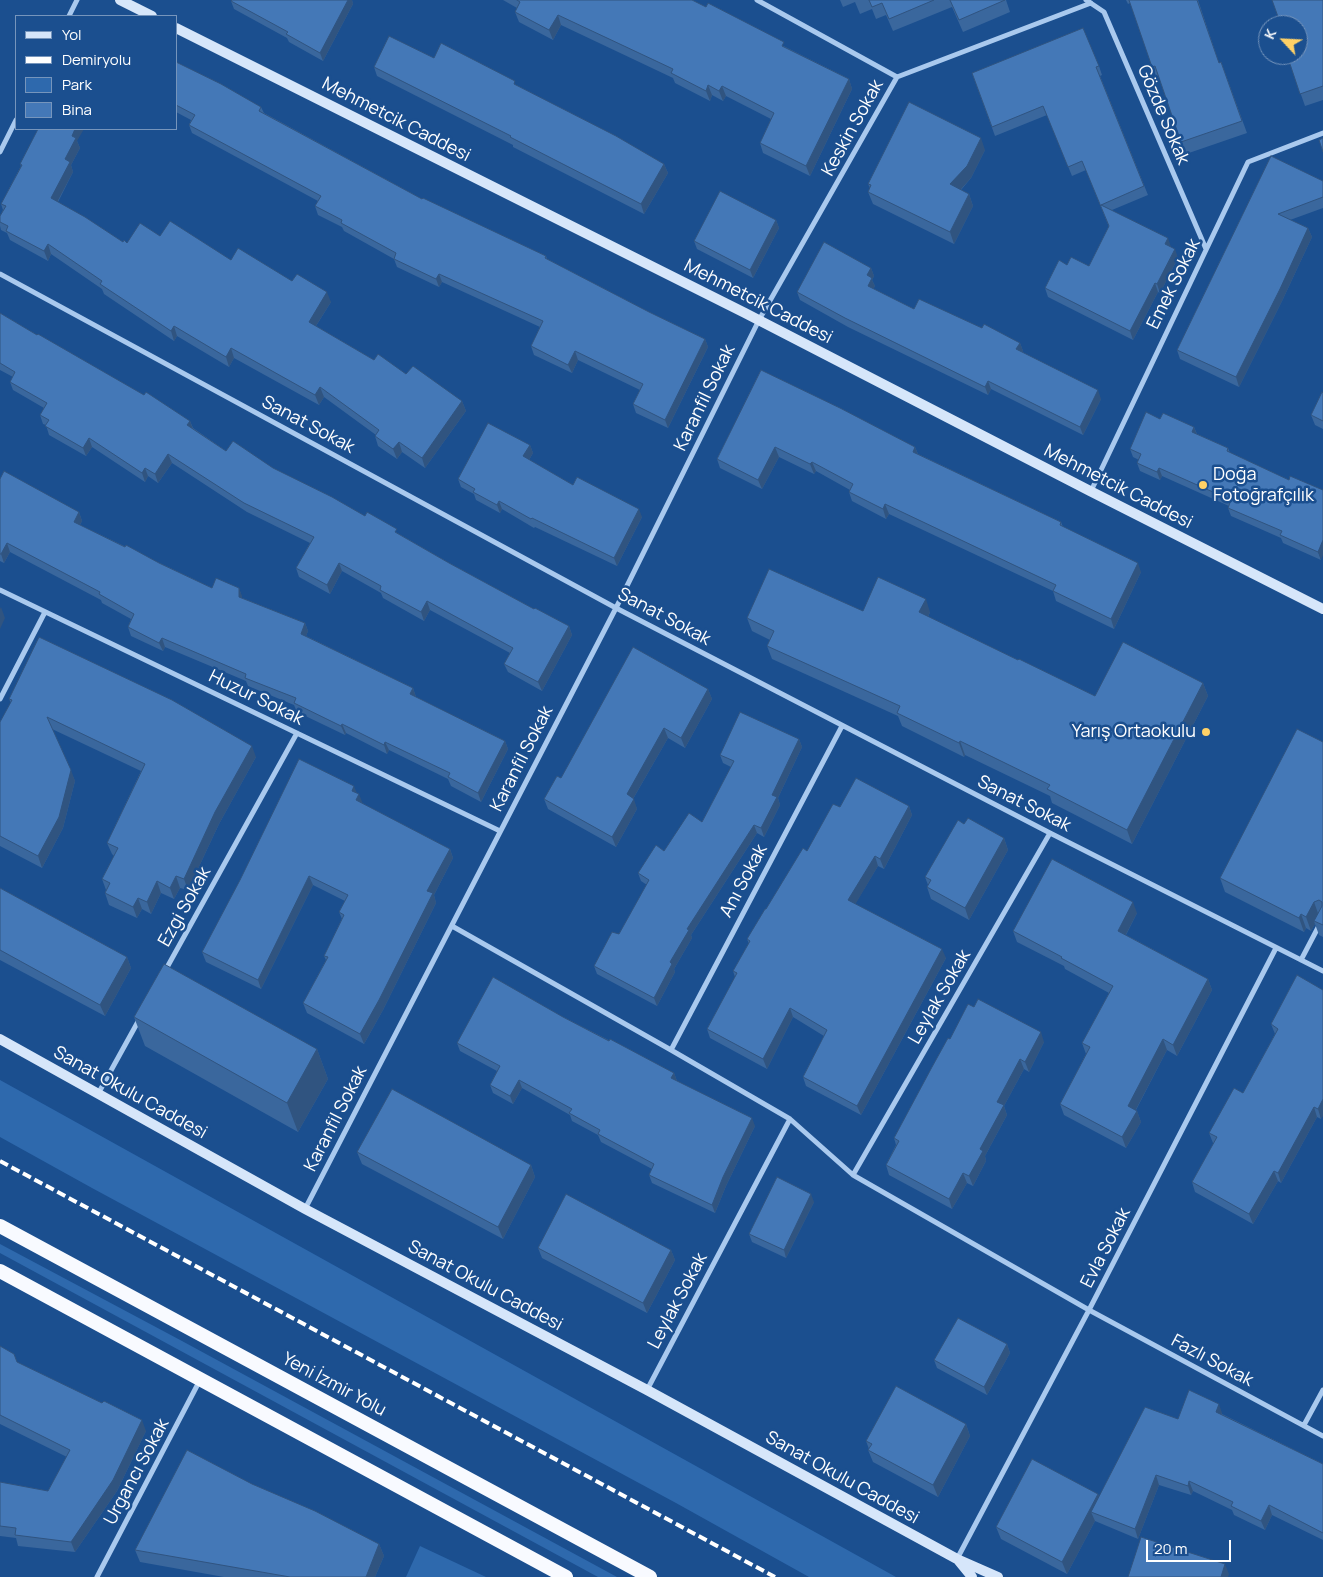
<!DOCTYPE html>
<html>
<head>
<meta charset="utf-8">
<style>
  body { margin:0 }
  #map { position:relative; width:1323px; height:1577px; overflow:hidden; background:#1b4f8f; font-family:Manrope,sans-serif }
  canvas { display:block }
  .legend { position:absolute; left:15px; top:15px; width:162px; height:115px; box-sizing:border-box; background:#1b4f8f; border:1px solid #7695bc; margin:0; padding:6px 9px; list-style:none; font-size:15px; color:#fff }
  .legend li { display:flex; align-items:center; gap:10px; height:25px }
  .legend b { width:25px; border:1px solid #7695bc }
  .north { position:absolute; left:1258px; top:15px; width:50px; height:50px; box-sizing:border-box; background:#1b4f8f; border:1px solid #7695bc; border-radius:50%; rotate:295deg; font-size:14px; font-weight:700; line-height:20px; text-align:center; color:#fff }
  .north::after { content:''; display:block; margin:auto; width:18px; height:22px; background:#ffd166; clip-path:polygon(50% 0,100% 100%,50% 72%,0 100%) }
  .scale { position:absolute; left:1146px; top:1540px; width:85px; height:22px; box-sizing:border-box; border:2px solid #fff; border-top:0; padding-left:6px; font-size:15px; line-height:18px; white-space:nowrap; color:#fff; -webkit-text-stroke:4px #1b4f8f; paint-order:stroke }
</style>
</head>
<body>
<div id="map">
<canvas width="1323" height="1577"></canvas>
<ul class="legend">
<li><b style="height:6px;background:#d6e6fa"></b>Yol</li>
<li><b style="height:6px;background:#fff"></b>Demiryolu</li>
<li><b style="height:14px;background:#2e69ad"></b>Park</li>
<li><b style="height:14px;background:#4478b7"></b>Bina</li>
</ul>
<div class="north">K</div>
<div class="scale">20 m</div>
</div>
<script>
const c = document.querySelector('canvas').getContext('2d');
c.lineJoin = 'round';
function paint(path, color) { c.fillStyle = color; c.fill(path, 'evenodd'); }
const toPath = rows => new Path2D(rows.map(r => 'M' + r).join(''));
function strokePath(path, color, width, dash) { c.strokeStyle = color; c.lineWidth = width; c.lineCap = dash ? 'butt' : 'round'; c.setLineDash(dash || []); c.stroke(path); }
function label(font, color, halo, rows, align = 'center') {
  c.font = font + ' Manrope,sans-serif'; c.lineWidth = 5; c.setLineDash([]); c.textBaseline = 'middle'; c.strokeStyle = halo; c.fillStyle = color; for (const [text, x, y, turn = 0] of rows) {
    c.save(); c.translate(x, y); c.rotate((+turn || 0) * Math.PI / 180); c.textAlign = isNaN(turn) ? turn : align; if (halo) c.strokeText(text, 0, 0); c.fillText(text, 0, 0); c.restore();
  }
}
paint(toPath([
  [0,1080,896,1577,809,1577,676,1503,92,1188,0,1137],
  [0,1244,182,1341,617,1577,598,1577,0,1253],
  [420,1546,486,1577,406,1577]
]), '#2e69ad');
strokePath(toPath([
  [757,0,897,77],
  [1086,0,1104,12,1206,249],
  [69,16,77,0],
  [0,152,16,120],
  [0,274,616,608,1050,833,1323,971],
  [1091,491,1248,162,1323,133],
  [0,590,500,831],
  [0,699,45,612],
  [452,926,671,1050,790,1119,853,1175,1089,1310,1323,1436],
  [1301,960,1323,918],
  [165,971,297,733],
  [671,1050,842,726],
  [98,1094,140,1018],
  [853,1175,1050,833],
  [305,1209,616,608,759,320,897,77,1091,3],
  [647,1390,790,1119],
  [1304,1425,1323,1390],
  [957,1559,1089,1310,1276,948],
  [97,1577,200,1380]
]), '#a9c9ee', 5);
strokePath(toPath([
  [120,0,152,16],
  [176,28,745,313,1090,491,1323,609],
  [0,1039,305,1209,647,1390,957,1559,998,1577],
  [959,1561,972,1577]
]), '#d6e6fa', 10);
strokePath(toPath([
  [0,1226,650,1577],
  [0,1271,566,1577]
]), '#f8faff', 14);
strokePath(toPath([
  [0,1161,775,1577]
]), '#fff', 4, [9, 4]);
paint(toPath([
  [232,0,352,0,353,4,323,61,289,42,287,38,234,9,231,1],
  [503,0,692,0,849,79,852,89,810,176,763,153,760,143,771,119,726,96,723,101,712,95,710,101,675,83,673,78,561,25,553,40,519,22,515,12,517,8],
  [840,0,1006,0,1010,12,963,32,952,7,893,31,886,15,876,19,872,9,860,14,855,2,843,7],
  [1126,0,1198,0,1219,63,1221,62,1247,133,1186,154,1159,78,1157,79,1130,3,1128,4],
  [1323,0,1323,100,1305,106,1287,55,1298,55],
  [434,58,516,85,664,164,668,173,644,214,513,147,513,145,377,76,374,67],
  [176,62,261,107,264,113,422,199,546,256,547,259,649,312,705,339,708,347,668,428,636,413,633,404,640,390,578,360,572,373,534,355,531,346,540,327,442,282,439,287,397,267,394,259,344,231,342,227,318,215,315,206,318,201,192,133,189,125,191,120,176,112],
  [1099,66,1102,75,1100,76,1148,195,1112,210,1171,247,1178,258,1160,293,1158,292,1133,340,1048,297,1045,288,1067,265,1089,266,1109,227,1086,170,1072,176,1047,115,995,136,972,73],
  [77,141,80,148,71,165,73,172,58,202,123,242,127,243,160,236,292,281,331,302,316,326,374,360,406,374,462,401,466,411,425,468,402,452,397,459,378,446,375,436,376,435,324,397,319,405,234,358,229,367,177,336,174,341,104,294,102,289,51,254,48,261,10,240,7,233,1,230,0,226,0,216,3,210,1,204,21,166,20,164],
  [985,150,971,178,961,190,969,194,973,206,954,244,873,204,868,192,870,188,868,184],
  [1271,156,1323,181,1323,208,1290,220,1308,228,1312,237,1283,299,1239,387,1180,359,1177,350],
  [776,220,779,228,753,278,697,249,694,241],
  [871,268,874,276,872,280,875,286,873,289,914,309,982,328,1020,343,1023,351,1022,352,1101,399,1083,435,991,389,988,395,848,327,800,300,797,292],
  [0,313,37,335,190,421,193,428,226,451,273,468,399,534,449,563,534,609,569,626,572,635,542,691,508,672,504,664,510,653,430,610,424,621,383,598,381,593,342,571,330,594,299,577,296,568,310,543,247,512,172,463,158,483,148,476,145,482,92,447,86,456,49,435,46,425,43,424,40,415,44,408,13,390,10,382,13,377,0,370],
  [761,370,915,447,918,454,1061,522,1063,527,1141,572,1114,629,1056,601,1053,591,889,514,886,519,852,501,849,492,850,490,816,471,814,474,779,457,762,489,720,468,717,459],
  [1323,393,1323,429,1315,425,1311,415],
  [1160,419,1194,427,1197,434,1228,448,1230,453,1289,480,1290,476,1321,560,1283,543,1281,538,1231,516,1228,508,1229,506,1162,476,1160,480,1140,471,1137,463,1139,460,1133,457,1130,449],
  [530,445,533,453,529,460,573,485,642,517,617,566,535,527,534,528,502,509,500,513,476,500,474,494,461,487,458,479],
  [0,479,79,512,82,521,80,525,212,588,239,588,242,598,305,623,308,631,306,636,413,688,416,697,505,741,508,749,481,802,451,786,448,779,389,750,387,754,346,733,345,735,297,712,294,705,248,686,246,681,165,647,163,651,131,636,128,627,131,619,102,603,101,600,10,552,4,563,0,561],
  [863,611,930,612,928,617,1018,660,1095,696,1203,683,1208,696,1132,844,1052,803,1050,796,965,755,964,757,902,726,898,716,772,659,767,646,770,640,752,631,747,618],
  [708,689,712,699,685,748,668,738,633,799,637,809,616,847,548,809,544,799,561,778],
  [9,699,256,757,219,824,188,890,180,888,174,899,161,893,151,914,142,909,137,918,109,905,105,893,106,890,102,879,114,856,112,854,107,843,141,771,52,729,75,781,63,828,42,868,0,846,0,722,11,703],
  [799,739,802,747,778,798,780,805,764,837,757,833,691,935,692,938,674,969,675,972,657,1006,597,974,594,966,619,934,647,885,641,881,638,873,664,851,702,822,731,767,723,763,720,755],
  [1323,742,1323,937,1319,935,1315,924,1311,931,1306,928,1304,932,1225,892,1220,878],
  [357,793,362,804,450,849,453,858,434,895,436,903,383,1010,364,1044,307,1013,303,1003,326,960,324,956,342,919,339,912,345,901,313,885,261,989,206,962,202,952],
  [909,806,912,815,884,869,878,866,855,904,946,958,861,1115,806,1086,803,1077,824,1036,793,1017,767,1069,710,1038,707,1029,735,977,733,971,749,944,747,939,807,851,840,807],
  [964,824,1004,838,1008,850,969,920,931,899,927,887,928,885,925,877],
  [0,888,127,957,131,968,105,1016,0,960],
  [1137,913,1126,935,1208,979,1212,990,1177,1056,1167,1050,1136,1110,1137,1111,1141,1122,1126,1148,1064,1115,1060,1104,1086,1054,1082,1043,1109,993,1065,969,1064,966,1017,942,1013,931],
  [1297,975,1321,1119,1317,1117,1281,1183,1278,1181,1253,1224,1195,1192,1192,1182,1214,1143,1213,1143,1209,1133,1243,1093,1275,1034,1271,1024],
  [134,1017,317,1049,328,1079,298,1132,145,1046],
  [563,1017,674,1073,677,1081,755,1126,726,1186,715,1213,652,1183,649,1175,652,1169,601,1142,598,1135,572,1121,570,1115,522,1088,513,1104,493,1093,490,1085,497,1071,460,1051,457,1043],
  [950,1039,1044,1042,1029,1072,1024,1069,1004,1106,1007,1115,985,1156,986,1161,973,1186,967,1183,952,1209,889,1175,886,1165,896,1145,894,1138],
  [357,1152,531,1165,535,1177,503,1239,362,1164],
  [814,1202,786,1258,752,1242,749,1234],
  [538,1248,671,1250,675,1260,647,1313,542,1258],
  [1007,1344,1010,1353,987,1395,937,1368,934,1360],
  [0,1346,17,1362,146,1431,117,1491,75,1552,18,1546,16,1538,0,1536,0,1482,48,1491,67,1457,0,1424],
  [1222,1413,1222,1414,1323,1464,1323,1540,1272,1515,1265,1530,1234,1515,1232,1510,1193,1491,1191,1495,1159,1485,1138,1539,1095,1521,1067,1574,1001,1539,996,1527,1098,1494,1099,1497,1178,1419],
  [966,1424,970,1436,938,1497,873,1462,868,1450,869,1449,866,1441],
  [379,1544,384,1556,375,1577,224,1577,140,1562,135,1550]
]), '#3a679d');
paint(toPath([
  [348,0,352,0,353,4,323,61,320,53],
  [558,15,561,25,553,40,549,30],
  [849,79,852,89,810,176,806,166],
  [708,85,712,95,710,101,706,91],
  [722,86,726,96,723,101,719,91],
  [75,129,84,129,77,141,80,148,71,165,73,172,54,208,51,198,65,159,72,136],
  [981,138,985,150,971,178,954,197,950,184],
  [664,164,668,173,644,214,641,204],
  [969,194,973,206,954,244,950,232],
  [776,220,779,228,753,278,750,270],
  [1308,228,1312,237,1283,299,1239,387,1236,377],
  [1168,238,1171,247,1165,244],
  [48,244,51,254,48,261,44,251],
  [1175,249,1178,258,1160,293,1157,284],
  [871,268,874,276,872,280,875,286,871,294,868,286,867,275],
  [439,274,442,282,439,287,436,279],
  [1155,283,1158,292,1133,340,1130,331],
  [327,292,331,302,312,332,309,322],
  [174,326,177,336,174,341,171,331],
  [705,339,708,347,668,428,665,420],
  [1020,343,1023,351,1019,357,1016,349],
  [231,348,234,358,229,367,226,357],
  [575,351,578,360,572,373,568,365],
  [988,381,991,389,988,395,985,387],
  [320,387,324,397,319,405,315,395],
  [1098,390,1101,399,1083,435,1080,427],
  [462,401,466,411,425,468,422,458],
  [190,421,193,429,187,425],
  [1194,427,1197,435,1192,432],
  [89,438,92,447,86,456,83,448],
  [399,442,402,452,397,459,393,449],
  [530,445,533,453,526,465,523,456],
  [775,447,779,457,762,489,758,480],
  [915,447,919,457,913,452],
  [168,454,172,463,158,483,155,474],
  [812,462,816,471,814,474,810,464],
  [145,468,148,476,145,482,142,473],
  [1159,468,1162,476,1160,480,1157,472],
  [499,501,502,509,500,513,497,505],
  [885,504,889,514,886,519,883,509],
  [639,509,642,517,617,566,614,558],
  [79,512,82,521,77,530,74,522],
  [1323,540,1323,555,1321,560,1318,552],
  [7,543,10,552,4,563,1,554],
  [339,563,342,571,330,594,327,585],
  [1138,563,1141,572,1114,629,1111,619],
  [239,588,242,596,242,606,239,597],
  [926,599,930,612,924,626,919,612],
  [427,601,430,610,424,621,421,612],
  [1,607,5,618,0,629,0,609],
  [305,623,308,631,304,642,301,634],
  [569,626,572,635,542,691,538,682],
  [162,638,165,647,163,651,159,643],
  [1203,683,1208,696,1132,844,1127,830],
  [413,688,416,697,410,694],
  [708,689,712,699,685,748,681,738],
  [342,724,346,733,345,735,341,726],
  [664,728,668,738,630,804,627,794],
  [799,739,802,747,778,798,780,805,764,837,761,828,772,795],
  [505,741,508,749,481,802,478,793],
  [960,741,965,755,964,757,959,743],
  [385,742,389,750,387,754,384,745],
  [252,746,256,757,219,824,188,890,184,879,215,812],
  [71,770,75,781,63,828,42,868,38,856],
  [354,786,358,796,352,791],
  [359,794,363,804,356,800],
  [634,799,637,809,616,847,612,837],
  [909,806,912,815,884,869,880,859],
  [754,825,757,833,691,935,692,938,674,969,675,972,657,1006,654,998,670,962,687,929],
  [1004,838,1008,850,969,920,965,908],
  [450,849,453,858,434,895,436,903,383,1010,364,1044,360,1034,427,891],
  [875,856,878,866,852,910,848,900],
  [176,876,180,888,174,899,170,888],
  [309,876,313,885,261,989,258,980],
  [157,881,161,893,151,914,147,902],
  [138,898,142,909,137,918,133,907],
  [1133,902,1137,913,1122,942,1118,931],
  [1314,902,1319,916,1314,921,1315,924,1311,931,1306,917],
  [1301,914,1306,928,1304,932,1299,918],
  [942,949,946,958,861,1115,857,1106],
  [127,957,131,968,105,1016,100,1005],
  [1208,979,1212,990,1177,1056,1173,1045],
  [790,1008,793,1017,767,1069,763,1059],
  [1041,1032,1044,1042,1029,1072,1025,1062],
  [1163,1039,1167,1050,1132,1117,1128,1106],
  [317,1049,328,1079,298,1132,287,1103],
  [1020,1059,1024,1069,1004,1106,1007,1115,985,1156,986,1161,973,1186,969,1176,997,1102],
  [674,1073,677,1081,671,1078],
  [519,1080,522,1088,513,1104,510,1096],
  [1323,1099,1323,1116,1321,1119,1318,1109],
  [1314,1107,1317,1117,1281,1183,1278,1173],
  [1137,1111,1141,1122,1126,1148,1122,1137],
  [752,1118,755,1126,726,1186,715,1213,712,1205,723,1177],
  [531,1165,535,1177,503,1239,498,1227],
  [1274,1171,1278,1181,1253,1224,1249,1214],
  [963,1173,967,1183,952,1209,949,1199],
  [811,1194,814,1202,786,1258,784,1250],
  [671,1250,675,1260,647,1313,643,1303],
  [1007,1344,1010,1353,987,1395,984,1387],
  [1219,1404,1222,1413,1219,1421,1216,1412],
  [142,1420,146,1431,117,1491,75,1552,71,1542],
  [966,1424,970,1436,938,1497,933,1485],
  [1156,1475,1159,1485,1138,1539,1135,1529],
  [1189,1481,1193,1491,1191,1495,1188,1486],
  [1098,1494,1103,1506,1091,1512,1095,1521,1067,1574,1062,1562],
  [1269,1505,1272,1515,1265,1530,1261,1521],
  [379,1544,384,1556,375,1577,366,1577],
  [1225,1564,1229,1574,1228,1577,1221,1577]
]), '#305480');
const building = toPath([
  [232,0,348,0,320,53,286,34,288,32,231,1,232,0],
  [517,0,692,0,706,7,708,3,784,42,782,46,849,79,806,166,760,143,774,113,722,86,719,91,708,85,706,91,671,73,673,69,558,15,549,30,515,12,520,2,517,0],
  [869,0,934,0,889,19,882,3,872,7,869,0],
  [950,0,1005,0,959,20,950,0],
  [1129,0,1197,0,1219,63,1221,62,1242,121,1181,142,1155,66,1152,67,1129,0],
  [1272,0,1323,0,1323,86,1300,94,1287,55,1298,55,1298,25,1281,25,1272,0],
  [1083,28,1099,66,1096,67,1144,186,1101,205,1168,238,1165,244,1175,249,1157,284,1155,283,1130,331,1045,288,1059,260,1067,265,1071,257,1089,266,1109,226,1082,161,1068,167,1043,106,992,127,972,73,1083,28],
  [389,36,434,58,441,43,515,81,514,84,616,136,664,164,641,204,510,137,511,136,374,67,389,36],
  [176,62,221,84,261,107,259,111,422,199,423,198,546,256,545,258,649,312,705,339,665,420,633,404,643,384,575,351,568,365,531,346,543,321,439,274,436,279,394,259,396,253,341,223,342,220,315,206,321,196,189,125,195,115,176,105,176,62],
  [909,102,981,138,967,166,950,184,969,194,950,232,868,192,871,185,868,184,909,102],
  [38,129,75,129,72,136,76,138,65,159,70,162,51,198,85,217,123,242,124,240,127,243,140,223,160,236,170,221,231,260,238,248,292,281,297,274,327,292,309,322,374,360,378,354,406,374,413,366,462,401,422,458,399,442,393,449,375,436,379,430,320,387,315,395,231,348,226,357,174,326,171,331,100,284,102,281,48,244,44,251,6,231,8,226,0,222,0,216,6,206,1,204,22,165,20,164,38,129],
  [1323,138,1323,152,1319,140,1323,138],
  [1271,156,1323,181,1323,197,1278,214,1308,228,1280,289,1236,377,1177,350,1271,156],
  [720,191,776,220,750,270,694,241,720,191],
  [824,242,871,268,867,275,872,278,868,286,914,309,919,299,982,328,984,324,1020,343,1016,349,1098,390,1080,427,988,381,985,387,845,318,797,292,824,242],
  [0,313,37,335,38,334,144,395,146,392,190,421,187,425,226,451,233,441,273,468,332,497,365,516,367,512,397,529,395,532,449,563,534,609,535,608,569,626,538,682,504,664,513,648,427,601,421,612,380,590,381,586,339,563,327,585,296,568,314,537,244,503,168,454,155,474,145,468,142,473,89,438,83,448,45,426,49,420,40,415,47,403,10,382,15,372,0,363,0,313],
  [761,370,840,408,915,447,913,452,1061,522,1060,525,1138,563,1111,619,1053,591,1056,585,885,504,883,509,849,492,853,484,812,462,810,464,775,447,758,480,717,459,761,370],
  [1322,392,1323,393,1323,421,1311,415,1322,392],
  [1146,412,1160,419,1163,413,1194,427,1192,432,1228,448,1227,451,1289,480,1290,476,1323,490,1323,540,1318,552,1280,535,1282,531,1228,508,1231,500,1159,468,1157,472,1137,463,1141,454,1130,449,1146,412],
  [488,423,530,445,523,456,573,485,577,477,639,509,614,558,532,518,531,519,499,501,497,505,473,492,475,489,458,479,488,423],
  [4,471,79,512,74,522,125,547,126,545,159,563,212,588,216,578,239,588,239,597,305,623,301,634,413,688,410,694,505,741,478,793,448,777,450,773,385,742,384,745,342,724,341,726,294,703,296,698,245,678,246,674,162,638,159,643,128,627,134,614,99,594,100,592,7,543,1,554,0,554,0,479,4,471],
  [769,569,863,611,878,577,926,599,919,612,1018,660,1019,659,1095,696,1123,642,1203,683,1127,830,1047,789,1050,785,960,741,959,743,897,713,900,706,767,646,774,631,747,618,769,569],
  [39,637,172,700,252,746,215,812,184,879,176,876,170,888,157,881,147,902,138,898,133,907,105,893,110,883,102,879,118,848,107,843,145,764,47,717,71,770,59,817,38,856,0,836,0,722,12,700,9,699,39,637],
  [633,647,708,689,681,738,664,728,627,794,634,799,612,837,544,799,557,776,561,778,633,647],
  [740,712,799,739,772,795,777,797,761,828,754,825,687,929,689,930,670,962,672,964,654,998,594,966,612,932,619,934,649,880,638,873,656,845,664,851,689,813,702,822,734,761,720,755,740,712],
  [1297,729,1323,742,1323,925,1314,921,1322,906,1322,902,1319,900,1314,902,1306,917,1301,914,1299,918,1220,878,1297,729],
  [299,759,354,786,352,791,359,794,356,800,450,849,427,891,433,893,379,1000,360,1034,303,1003,328,957,324,956,344,915,339,912,348,895,309,876,258,980,202,952,240,880,299,759],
  [856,778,909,806,880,859,875,856,848,900,942,949,857,1106,803,1077,827,1030,790,1008,763,1059,707,1029,737,973,733,971,750,941,747,939,765,909,766,909,803,848,807,851,833,804,840,807,856,778],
  [968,818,1004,838,965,908,927,887,931,880,925,877,958,820,964,824,968,818],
  [1052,859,1133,902,1118,931,1208,979,1173,1045,1163,1039,1128,1106,1137,1111,1122,1137,1060,1104,1090,1047,1082,1043,1113,986,1061,958,1062,957,1013,931,1052,859],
  [0,888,127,957,100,1005,0,950,0,888],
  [164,964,317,1049,287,1103,134,1017,164,964],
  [1297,975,1323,990,1323,1099,1318,1109,1314,1107,1278,1173,1274,1171,1249,1214,1192,1182,1217,1137,1209,1133,1234,1088,1243,1093,1278,1029,1271,1024,1297,975],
  [493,977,563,1017,609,1041,610,1039,674,1073,671,1078,752,1118,723,1177,712,1205,649,1175,654,1164,598,1134,600,1130,569,1113,572,1109,519,1080,510,1096,490,1085,500,1066,457,1043,493,977],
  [978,999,1041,1032,1025,1062,1020,1059,997,1102,1004,1105,980,1149,983,1151,969,1176,963,1173,949,1199,886,1165,899,1141,894,1138,932,1067,948,1038,950,1039,968,1004,974,1007,978,999],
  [392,1089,531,1165,498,1227,357,1152,392,1089],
  [777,1177,811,1194,784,1250,749,1234,777,1177],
  [566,1194,671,1250,643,1303,538,1248,566,1194],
  [958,1318,1007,1344,984,1387,934,1360,958,1318],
  [0,1346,14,1354,17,1362,102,1403,104,1401,142,1420,113,1480,71,1542,15,1535,16,1528,0,1526,0,1482,48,1491,70,1450,0,1415,0,1346],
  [896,1386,966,1424,933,1485,868,1450,872,1444,866,1441,896,1386],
  [1189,1390,1219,1404,1216,1412,1323,1464,1323,1533,1269,1505,1261,1521,1231,1506,1233,1502,1189,1481,1188,1486,1156,1475,1135,1529,1091,1512,1145,1407,1178,1419,1189,1390],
  [187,1450,252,1484,315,1511,379,1544,366,1577,290,1577,135,1550,187,1450],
  [1032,1459,1098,1494,1062,1562,996,1527,1032,1459],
  [1141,1537,1225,1564,1221,1577,1128,1577,1141,1537]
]);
paint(building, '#4478b7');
strokePath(building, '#305480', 1);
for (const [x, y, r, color] of [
  [1203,485,5,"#ffd166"],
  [1206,732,5,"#ffd166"]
]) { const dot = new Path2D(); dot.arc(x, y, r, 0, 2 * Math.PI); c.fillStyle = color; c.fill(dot); strokePath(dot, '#1b4f8f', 2); }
label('18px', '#fff', '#1b4f8f', [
  ["Gözde Sokak",1163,115,67],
  ["Mehmetcik Caddesi",396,120,27],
  ["Keskin Sokak",853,128,-61],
  ["Emek Sokak",1174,284,-64],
  ["Mehmetcik Caddesi",758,302,27],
  ["Karanfil Sokak",705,398,-64],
  ["Sanat Sokak",308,425,28],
  ["Mehmetcik Caddesi",1118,487,27],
  ["Sanat Sokak",664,617,28],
  ["Huzur Sokak",256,698,26],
  ["Karanfil Sokak",522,759,-63],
  ["Sanat Sokak",1024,804,27],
  ["Anı Sokak",744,881,-62],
  ["Ezgi Sokak",185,907,-61],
  ["Leylak Sokak",940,997,-60],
  ["Sanat Okulu Caddesi",130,1093,29],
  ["Karanfil Sokak",336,1119,-63],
  ["Evla Sokak",1106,1248,-63],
  ["Sanat Okulu Caddesi",485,1286,28],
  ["Leylak Sokak",678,1301,-62],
  ["Fazlı Sokak",1212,1361,28],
  ["Yeni İzmir Yolu",334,1385,28],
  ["Urgancı Sokak",137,1472,-62],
  ["Sanat Okulu Caddesi",842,1478,29]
]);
label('18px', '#fff', '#1b4f8f', [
  ["Doğa",1213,475],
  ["Fotoğrafçılık",1213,496],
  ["Yarış Ortaokulu",1196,732,"right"]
], 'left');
</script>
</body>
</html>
